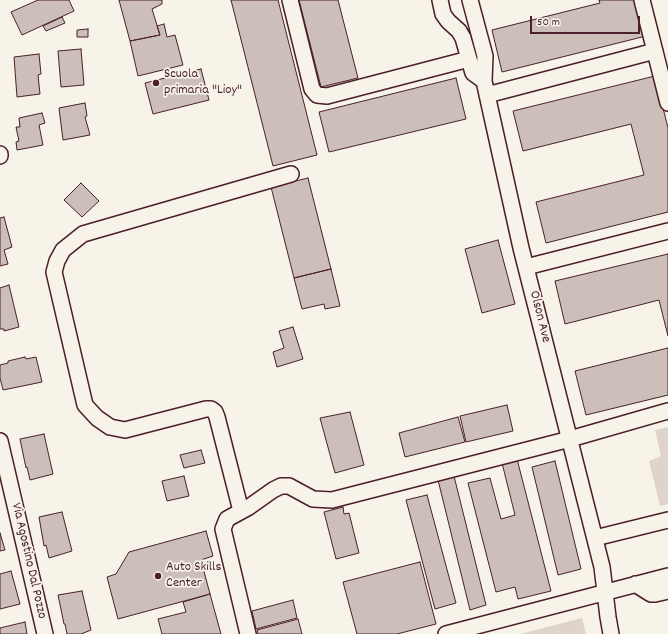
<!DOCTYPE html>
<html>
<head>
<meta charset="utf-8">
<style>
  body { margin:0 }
  #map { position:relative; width:668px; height:634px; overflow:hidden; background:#f7f3e8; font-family:Dekko,sans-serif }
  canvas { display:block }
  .scale { position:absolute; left:530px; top:16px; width:110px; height:18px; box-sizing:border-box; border:2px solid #4a1f2b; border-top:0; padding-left:5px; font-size:12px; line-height:14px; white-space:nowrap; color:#4a1f2b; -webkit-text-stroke:3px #f7f3e8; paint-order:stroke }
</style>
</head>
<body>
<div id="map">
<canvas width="668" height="634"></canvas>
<div class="scale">50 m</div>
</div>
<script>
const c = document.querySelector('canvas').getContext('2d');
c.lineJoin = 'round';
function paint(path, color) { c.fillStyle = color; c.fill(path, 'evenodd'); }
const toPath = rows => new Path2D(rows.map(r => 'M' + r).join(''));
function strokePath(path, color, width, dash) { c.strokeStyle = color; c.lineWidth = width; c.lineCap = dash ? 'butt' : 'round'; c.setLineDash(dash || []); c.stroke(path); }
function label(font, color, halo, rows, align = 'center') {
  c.font = font + ' Dekko,sans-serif'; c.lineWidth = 3.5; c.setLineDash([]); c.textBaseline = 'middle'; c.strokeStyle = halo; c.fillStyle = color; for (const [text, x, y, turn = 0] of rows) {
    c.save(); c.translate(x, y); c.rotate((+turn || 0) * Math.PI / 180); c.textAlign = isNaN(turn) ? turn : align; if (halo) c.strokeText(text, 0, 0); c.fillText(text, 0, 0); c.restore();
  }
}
paint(toPath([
  [668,427,668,504,660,506,649,461,661,456,655,430],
  [582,618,586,634,520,634]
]), '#ded4cc');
const building = toPath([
  [38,0,69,0,74,11,22,35,11,12,38,0],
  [119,0,162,0,162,4,152,9,160,35,130,41,119,0],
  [231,0,278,0,317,155,273,166,231,0],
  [299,0,338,0,358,78,321,87,299,0],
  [599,0,637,0,646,36,502,72,492,30,600,3,599,0],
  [62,17,65,23,46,31,43,26,62,17],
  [164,24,167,37,175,35,183,65,138,76,130,41,160,35,157,26,164,24],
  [88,29,88,37,77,37,77,30,88,29],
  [81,49,84,85,61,87,58,51,81,49],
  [39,54,41,74,38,75,40,94,17,97,14,57,39,54],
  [201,69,209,100,153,114,145,83,201,69],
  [655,76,668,128,668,212,546,243,536,202,644,175,631,124,523,151,513,111,655,76],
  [456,78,466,119,329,152,319,112,456,78],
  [85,103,87,116,85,117,90,135,63,140,59,108,85,103],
  [42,113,45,123,39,125,43,145,17,150,16,142,19,141,16,127,20,127,19,118,42,113],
  [308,178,331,269,294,278,271,187,308,178],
  [81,183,99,201,82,217,64,200,81,183],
  [4,217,12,247,4,250,8,264,0,266,0,218,4,217],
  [498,240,515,304,482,313,465,249,498,240],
  [668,254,668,336,659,300,565,324,555,281,668,254],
  [331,269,340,306,325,309,324,304,302,309,294,278,331,269],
  [9,285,19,327,4,331,4,329,0,329,0,288,9,285],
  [293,327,303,359,277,367,273,352,284,348,279,331,293,327],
  [668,348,668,395,586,415,575,371,668,348],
  [25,357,26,359,36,357,42,382,3,390,0,378,0,365,8,363,8,361,25,357],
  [507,405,513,431,466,442,460,416,507,405],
  [350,412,364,465,335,473,320,418,350,412],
  [458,417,465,442,405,457,399,433,458,417],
  [44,434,53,474,30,480,27,467,26,468,20,439,44,434],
  [201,450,205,463,184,468,180,455,201,450],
  [517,459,551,591,518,599,515,587,496,592,468,483,490,478,501,519,515,515,502,463,517,459],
  [555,461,581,569,558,575,532,467,555,461],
  [184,476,189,496,167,501,162,481,184,476],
  [454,476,486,605,470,610,438,480,454,476],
  [427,495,456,603,435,609,406,500,427,495],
  [343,507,344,514,349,513,359,553,336,559,324,512,343,507],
  [62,512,72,551,49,558,46,545,44,546,39,517,62,512],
  [206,531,213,556,201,560,210,594,118,619,107,577,116,574,129,552,206,531],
  [0,533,5,550,0,551,0,533],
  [420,562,436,624,397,634,357,634,343,582,420,562],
  [11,571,20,604,0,609,0,574,11,571],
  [82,591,91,630,81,634,67,634,65,624,64,624,58,595,82,591],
  [210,594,221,634,162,634,158,619,186,612,183,602,210,594],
  [293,600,297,618,256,629,252,611,293,600],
  [298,619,302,634,258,634,257,630,298,619],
  [25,622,27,634,0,634,0,628,25,622]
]);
paint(building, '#ccbfb9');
strokePath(building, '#4a1f2b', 1);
const minor = toPath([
  [290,0,312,89,317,95,327,96,469,59],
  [440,0,443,14,448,21,459,31,463,38,473,73,484,81],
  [470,0,485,56,484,81,521,248,602,567,608,617,611,634],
  [642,0,668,103],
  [487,95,655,51],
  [0,154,0,156],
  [526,267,668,231],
  [0,441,45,634],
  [241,511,217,417,215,412,211,409,206,409,125,430,110,427,97,418,85,405,54,272,57,261,63,250,83,234,291,174],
  [595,538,668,520],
  [635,584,651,594,655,594,668,591],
  [248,634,223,529,227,519,249,507,273,490,281,486,289,486,313,499,332,500,570,439,668,411],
  [446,634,668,576]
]);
strokePath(minor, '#4a1f2b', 18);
strokePath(minor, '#f7f3e8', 15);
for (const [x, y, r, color] of [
  [156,83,4,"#4a1f2b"],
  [158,576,4,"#4a1f2b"]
]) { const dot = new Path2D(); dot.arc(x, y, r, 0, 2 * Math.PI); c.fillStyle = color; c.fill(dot); strokePath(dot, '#f7f3e8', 1.5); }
label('14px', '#4a1f2b', '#f7f3e8', [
  ["Scuola",164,75],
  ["primaria \"Lioy\"",164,91],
  ["Auto Skills",166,568],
  ["Center",166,584]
], 'left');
label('14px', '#4a1f2b', '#f7f3e8', [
  ["Olson Ave",539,317,76],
  ["Via Agostino Dal Pozzo",28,561,77]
]);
</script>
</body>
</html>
